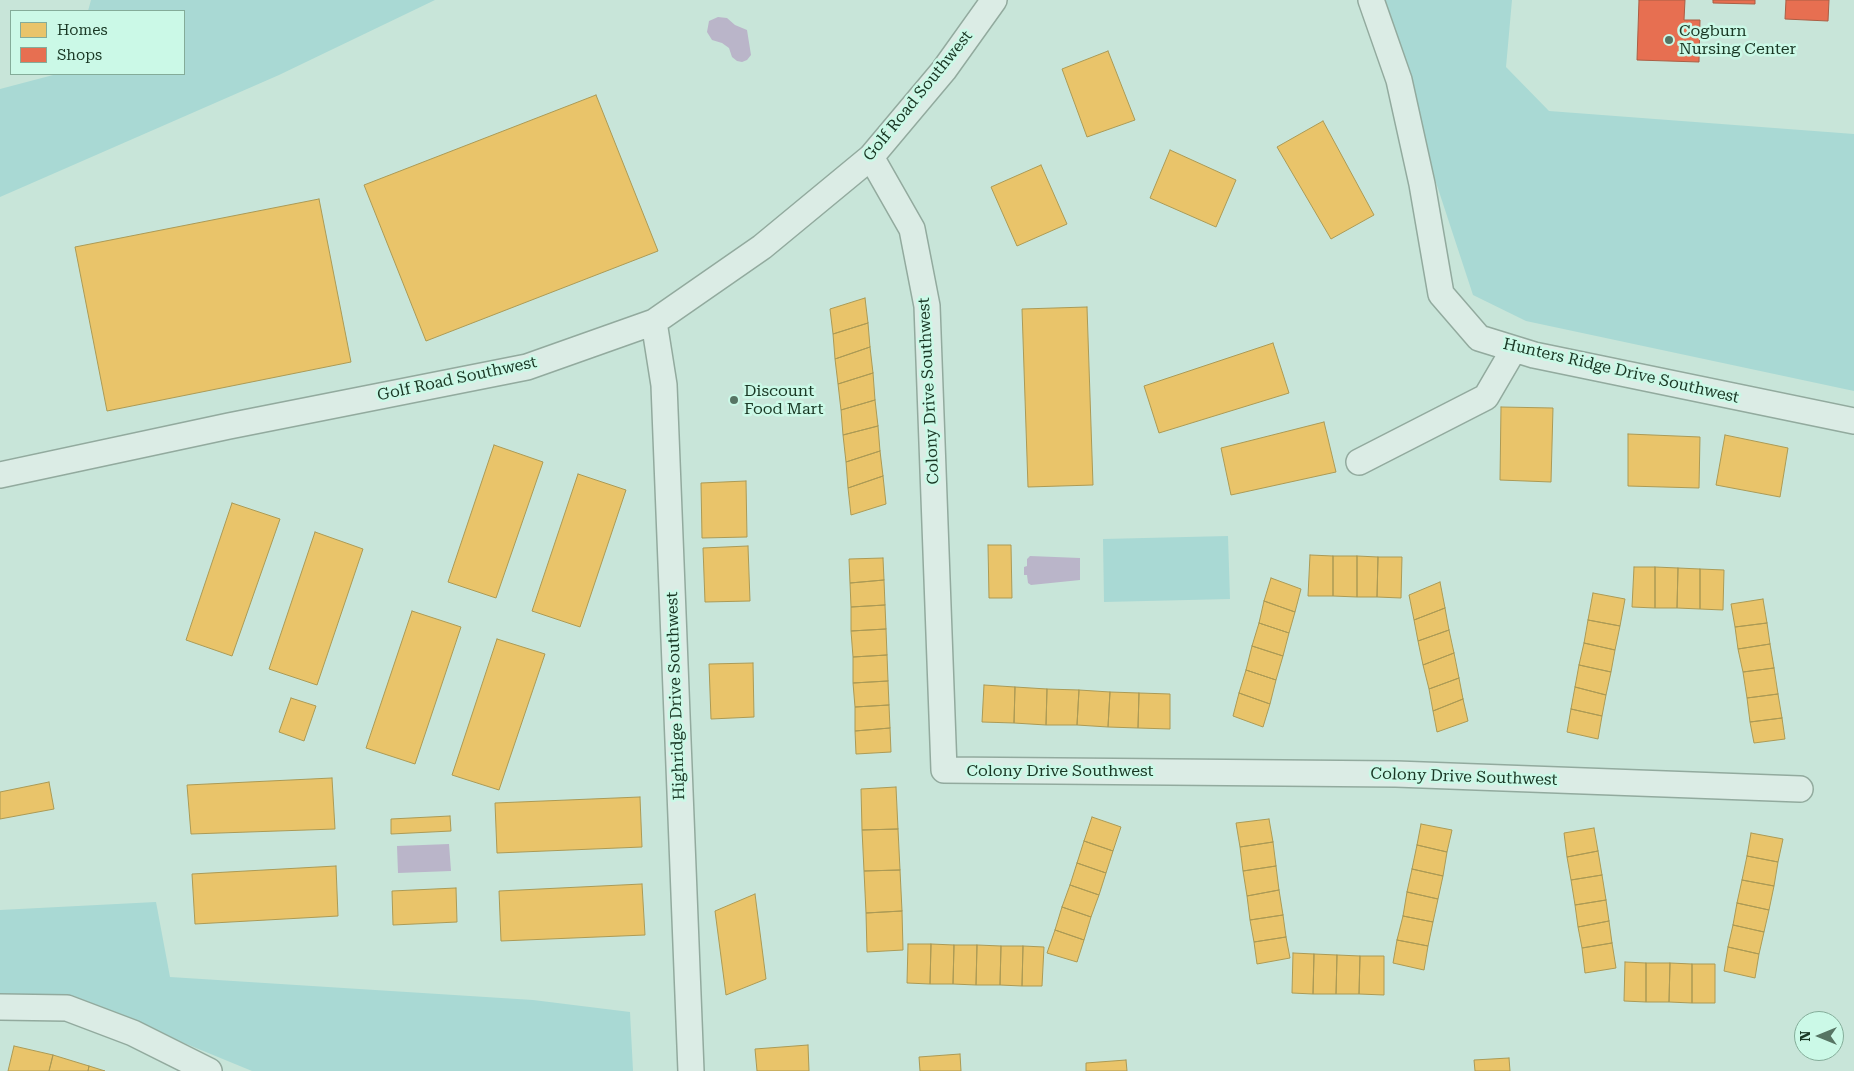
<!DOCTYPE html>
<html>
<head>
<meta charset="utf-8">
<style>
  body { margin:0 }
  #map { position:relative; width:1854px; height:1071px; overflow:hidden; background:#c8e5d9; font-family:"Roboto Serif",serif }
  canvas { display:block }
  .legend { position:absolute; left:10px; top:10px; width:175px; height:65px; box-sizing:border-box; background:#cbf9e7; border:1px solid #84ac99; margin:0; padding:6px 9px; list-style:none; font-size:15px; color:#1a3825 }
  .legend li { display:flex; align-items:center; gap:10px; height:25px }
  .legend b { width:25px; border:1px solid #84ac99 }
  .north { position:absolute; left:1794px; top:1011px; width:50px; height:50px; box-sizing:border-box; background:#cbf9e7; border:1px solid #84ac99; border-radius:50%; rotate:270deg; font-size:14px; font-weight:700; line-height:20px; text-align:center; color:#1a3825 }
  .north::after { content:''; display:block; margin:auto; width:18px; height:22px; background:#577564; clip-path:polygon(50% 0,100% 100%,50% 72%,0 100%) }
</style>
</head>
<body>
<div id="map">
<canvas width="1854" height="1071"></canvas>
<ul class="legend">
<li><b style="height:14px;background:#e9c46a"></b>Homes</li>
<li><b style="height:14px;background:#e76f51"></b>Shops</li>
</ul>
<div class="north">N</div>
</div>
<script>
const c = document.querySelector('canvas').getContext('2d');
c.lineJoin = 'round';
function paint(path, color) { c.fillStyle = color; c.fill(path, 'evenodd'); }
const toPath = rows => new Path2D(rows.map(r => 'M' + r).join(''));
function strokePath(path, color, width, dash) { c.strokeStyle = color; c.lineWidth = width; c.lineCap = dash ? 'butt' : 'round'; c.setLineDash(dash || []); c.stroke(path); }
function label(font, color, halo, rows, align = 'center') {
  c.font = font + ' "Roboto Serif",serif'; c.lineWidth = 5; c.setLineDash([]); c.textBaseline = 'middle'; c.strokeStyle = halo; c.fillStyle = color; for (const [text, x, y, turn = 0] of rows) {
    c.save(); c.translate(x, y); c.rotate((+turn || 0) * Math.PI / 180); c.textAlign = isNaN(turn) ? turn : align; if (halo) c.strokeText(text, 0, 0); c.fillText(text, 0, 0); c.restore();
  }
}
paint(toPath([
  [91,0,435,0,279,75,0,197,0,89,57,74,184,74,184,11,88,11],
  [1376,0,1512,0,1506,67,1549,111,1854,134,1854,391,1526,321,1473,295],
  [1228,536,1230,599,1104,602,1103,539],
  [156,902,170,977,533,1000,630,1012,633,1071,252,1071,145,1027,0,998,0,910]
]), '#a9d9d4');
paint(toPath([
  [718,17,727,18,735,25,747,30,751,55,747,60,742,62,737,61,732,57,729,48,722,43,712,40,707,32,709,21],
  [1030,556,1080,558,1080,580,1031,585,1028,583,1027,575,1024,575,1024,567,1027,566,1027,559],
  [449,844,451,871,398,873,397,846]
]), '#bab5c9');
const homes = toPath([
  [1108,51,1135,120,1087,137,1062,69,1108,51],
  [596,95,658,251,426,341,364,185,596,95],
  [1323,121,1374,215,1331,239,1277,147,1323,121],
  [1170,150,1236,180,1216,227,1150,198,1170,150],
  [1041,165,1067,224,1017,246,991,187,1041,165],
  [319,199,351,362,107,411,75,247,319,199],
  [865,298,868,323,833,334,830,309,865,298],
  [1087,307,1093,485,1028,487,1022,309,1087,307],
  [868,323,870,347,835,359,833,334,868,323],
  [1273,343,1289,393,1159,433,1144,386,1273,343],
  [870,347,873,373,838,384,835,359,870,347],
  [873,373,875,400,841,410,838,384,873,373],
  [875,400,878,426,843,435,841,410,875,400],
  [1501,407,1553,408,1551,482,1500,480,1501,407],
  [1324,422,1336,472,1231,495,1221,448,1324,422],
  [878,426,880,451,846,462,843,435,878,426],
  [1628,434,1700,437,1699,488,1628,486,1628,434],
  [1725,435,1788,448,1780,497,1716,485,1725,435],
  [494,445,543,462,496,598,448,582,494,445],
  [880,451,883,476,848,488,846,462,880,451],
  [578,474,626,490,580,627,532,611,578,474],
  [883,476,886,504,851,515,848,488,883,476],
  [746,481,747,537,702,538,701,483,746,481],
  [232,503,280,519,232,656,186,640,232,503],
  [315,532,363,549,317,685,269,669,315,532],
  [988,545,1011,545,1012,598,989,598,988,545],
  [748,546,750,601,705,602,703,548,748,546],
  [1310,555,1333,556,1333,596,1308,596,1310,555],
  [1333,556,1357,556,1357,597,1333,596,1333,556],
  [1357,556,1378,557,1377,597,1357,597,1357,556],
  [1378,557,1402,557,1401,598,1377,597,1378,557],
  [883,558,884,580,850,583,849,559,883,558],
  [1634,567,1655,567,1655,608,1632,607,1634,567],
  [1655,567,1678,568,1677,608,1655,608,1655,567],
  [1678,568,1700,569,1700,609,1677,608,1678,568],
  [1700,569,1724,570,1723,610,1700,609,1700,569],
  [1271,578,1301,589,1295,612,1264,601,1271,578],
  [884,580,885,605,851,607,850,583,884,580],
  [1440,582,1445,608,1414,620,1409,595,1440,582],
  [1593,593,1625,599,1620,626,1588,620,1593,593],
  [1763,599,1767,623,1735,627,1731,604,1763,599],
  [1264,601,1295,612,1289,633,1259,623,1264,601],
  [885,605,886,629,851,631,851,607,885,605],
  [1445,608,1449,630,1418,641,1414,620,1445,608],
  [412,611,461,627,415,764,366,748,412,611],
  [1588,620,1620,626,1615,650,1584,643,1588,620],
  [1259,623,1289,633,1283,656,1252,646,1259,623],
  [1767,623,1770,644,1738,649,1735,627,1767,623],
  [886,629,887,655,853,657,851,631,886,629],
  [1449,630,1454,653,1423,665,1418,641,1449,630],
  [497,639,545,654,499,790,452,775,497,639],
  [1584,643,1615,650,1611,672,1579,665,1584,643],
  [1770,644,1774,668,1743,672,1738,649,1770,644],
  [1252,646,1283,656,1276,680,1246,670,1252,646],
  [1454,653,1459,678,1429,689,1423,665,1454,653],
  [887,655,888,681,853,683,853,657,887,655],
  [753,663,754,717,711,719,709,664,753,663],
  [1579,665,1611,672,1606,695,1575,687,1579,665],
  [1774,668,1778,694,1747,698,1743,672,1774,668],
  [1246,670,1276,680,1270,704,1239,693,1246,670],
  [1459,678,1463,699,1433,711,1429,689,1459,678],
  [888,681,889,705,855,707,853,683,888,681],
  [984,685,1015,687,1014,723,982,722,984,685],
  [1015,687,1047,689,1046,725,1014,723,1015,687],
  [1575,687,1606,695,1602,716,1571,709,1575,687],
  [1047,689,1079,690,1077,725,1046,725,1047,689],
  [1079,690,1110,692,1108,727,1077,725,1079,690],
  [1110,692,1139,693,1138,728,1108,727,1110,692],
  [1139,693,1170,694,1170,729,1138,728,1139,693],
  [1239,693,1270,704,1263,727,1233,716,1239,693],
  [1778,694,1782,718,1750,722,1747,698,1778,694],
  [291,698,316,706,304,741,279,732,291,698],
  [1463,699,1468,721,1437,732,1433,711,1463,699],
  [889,705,890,728,855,731,855,707,889,705],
  [1571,709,1602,716,1598,739,1567,732,1571,709],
  [1782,718,1785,739,1754,743,1750,722,1782,718],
  [890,728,891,752,856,754,855,731,890,728],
  [332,778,335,829,191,834,187,785,332,778],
  [49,782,54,809,0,819,0,792,49,782],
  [896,787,898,829,862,830,861,789,896,787],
  [640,797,642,847,497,853,495,803,640,797],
  [450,816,451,831,391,834,391,819,450,816],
  [1092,817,1121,827,1113,851,1084,841,1092,817],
  [1269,819,1273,842,1240,847,1236,823,1269,819],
  [1421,824,1452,830,1447,852,1417,845,1421,824],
  [1594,828,1598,851,1567,857,1564,833,1594,828],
  [898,829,900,870,864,871,862,830,898,829],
  [1751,833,1783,839,1778,862,1747,856,1751,833],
  [1084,841,1113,851,1106,873,1077,863,1084,841],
  [1273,842,1276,866,1243,871,1240,847,1273,842],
  [1417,845,1447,852,1443,876,1412,869,1417,845],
  [1598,851,1602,875,1571,880,1567,857,1598,851],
  [1747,856,1778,862,1774,886,1742,880,1747,856],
  [1077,863,1106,873,1099,895,1070,885,1077,863],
  [336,866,338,916,195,924,192,874,336,866],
  [1276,866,1279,890,1247,896,1243,871,1276,866],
  [1412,869,1443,876,1438,899,1407,892,1412,869],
  [900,870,902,911,866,913,864,871,900,870],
  [1602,875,1606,900,1575,905,1571,880,1602,875],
  [1742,880,1774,886,1769,910,1737,903,1742,880],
  [642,884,645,935,501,941,499,891,642,884],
  [1070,885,1099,895,1091,917,1062,907,1070,885],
  [456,888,457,922,393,925,392,891,456,888],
  [1279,890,1283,915,1250,920,1247,896,1279,890],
  [1407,892,1438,899,1433,922,1403,916,1407,892],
  [755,894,766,979,726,995,715,911,755,894],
  [1606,900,1609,921,1578,927,1575,905,1606,900],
  [1737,903,1769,910,1764,932,1733,925,1737,903],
  [1062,907,1091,917,1084,940,1055,930,1062,907],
  [902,911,903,950,867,952,866,913,902,911],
  [1283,915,1286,937,1254,942,1250,920,1283,915],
  [1403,916,1433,922,1428,946,1397,940,1403,916],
  [1609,921,1612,943,1582,948,1578,927,1609,921],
  [1733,925,1764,932,1759,954,1728,947,1733,925],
  [1055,930,1084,940,1077,962,1047,953,1055,930],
  [1286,937,1290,958,1257,964,1254,942,1286,937],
  [1397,940,1428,946,1424,970,1393,963,1397,940],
  [1612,943,1616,968,1585,973,1582,948,1612,943],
  [908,944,931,944,930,984,907,983,908,944],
  [931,944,954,945,953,984,930,984,931,944],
  [954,945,977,945,976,985,953,984,954,945],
  [977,945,1001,946,1000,985,976,985,977,945],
  [1001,946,1023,946,1022,986,1000,985,1001,946],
  [1023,946,1044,947,1042,986,1022,986,1023,946],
  [1728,947,1759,954,1755,978,1724,971,1728,947],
  [1293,953,1314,954,1313,994,1292,993,1293,953],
  [1314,954,1337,955,1336,994,1313,994,1314,954],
  [1337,955,1360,956,1359,994,1336,994,1337,955],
  [1360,956,1384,956,1384,995,1359,994,1360,956],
  [1625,962,1646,963,1646,1002,1624,1001,1625,962],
  [1646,963,1670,963,1669,1002,1646,1002,1646,963],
  [1670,963,1692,964,1692,1003,1669,1002,1670,963],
  [1692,964,1715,964,1715,1003,1692,1003,1692,964],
  [808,1045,809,1071,757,1071,755,1049,808,1045],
  [14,1046,53,1055,49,1071,8,1071,14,1046],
  [960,1054,961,1071,920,1071,919,1057,960,1054],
  [53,1055,89,1066,88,1071,49,1071,53,1055],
  [1509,1058,1510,1071,1475,1071,1474,1060,1509,1058],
  [1126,1060,1127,1071,1086,1071,1086,1063,1126,1060],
  [89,1066,105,1071,88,1071,89,1066]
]);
paint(homes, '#e9c46a');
strokePath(homes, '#ab9a55', 1);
const shops = toPath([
  [1639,0,1685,0,1684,20,1700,20,1699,62,1637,60,1639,0],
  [1713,0,1755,0,1755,4,1713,3,1713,0],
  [1786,0,1829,0,1828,21,1785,19,1786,0]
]);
paint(shops, '#e76f51');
strokePath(shops, '#aa5e44', 1);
const minor = toPath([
  [1371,0,1399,80,1422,184,1441,294,1479,338,1534,355,1854,421],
  [871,157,912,229,927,306,944,770,1396,774,1800,789],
  [654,322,664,385,691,1071],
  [1359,462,1486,397,1514,349],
  [0,475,229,426,527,367,654,322,762,247,871,157,944,70,994,0],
  [0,1007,67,1008,133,1033,209,1071]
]);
strokePath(minor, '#92aa9e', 28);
strokePath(minor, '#dbece5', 25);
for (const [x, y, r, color] of [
  [1669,40,5,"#577564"],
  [734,400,5,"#577564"]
]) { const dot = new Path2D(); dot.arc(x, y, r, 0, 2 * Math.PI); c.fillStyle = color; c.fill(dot); strokePath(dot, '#cbf9e7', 2); }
label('16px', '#1a3825', '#cbf9e7', [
  ["Cogburn",1679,31],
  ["Nursing Center",1679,49],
  ["Discount",744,391],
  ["Food Mart",744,409]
], 'left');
label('16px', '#1a3825', '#cbf9e7', [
  ["Golf Road Southwest",918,96,-51],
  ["Hunters Ridge Drive Southwest",1621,371,13],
  ["Golf Road Southwest",457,379,-12],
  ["Colony Drive Southwest",929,391,-93],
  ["Highridge Drive Southwest",676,696,-92],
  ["Colony Drive Southwest",1060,771],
  ["Colony Drive Southwest",1464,777,2]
]);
</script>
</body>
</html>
